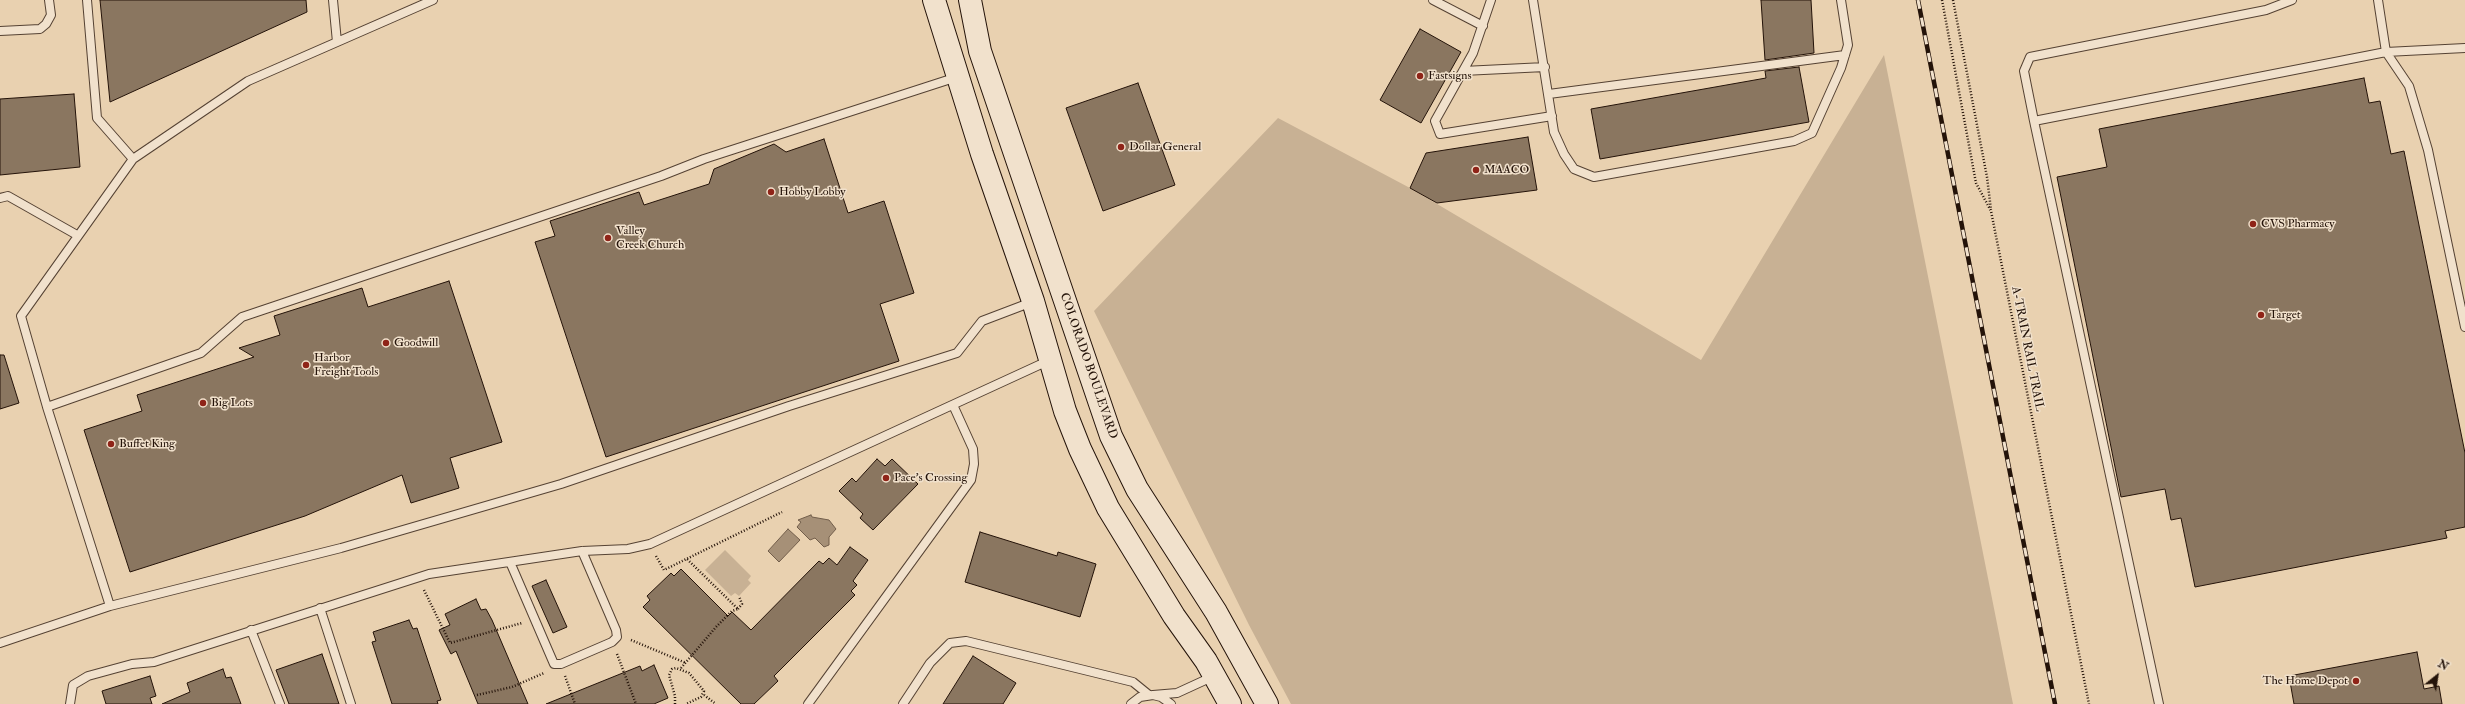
<!DOCTYPE html>
<html>
<head>
<meta charset="utf-8">
<style>
  body { margin:0 }
  #map { position:relative; width:2465px; height:704px; overflow:hidden; background:#e9d1b0; font-family:"IM FELL Double Pica",serif }
  canvas { display:block }
  .north { position:absolute; left:2417px; top:656px; width:40px; height:40px; -webkit-text-stroke:3px #f1e1cc; paint-order:stroke; rotate:30deg; font-size:11px; font-weight:700; line-height:16px; text-align:center; color:#241309 }
  .north::after { content:''; display:block; margin:auto; width:14px; height:18px; background:#241309; clip-path:polygon(50% 0,100% 100%,50% 72%,0 100%) }
</style>
</head>
<body>
<div id="map">
<canvas width="2465" height="704"></canvas>
<div class="north">N</div>
</div>
<script>
const c = document.querySelector('canvas').getContext('2d');
c.lineJoin = 'round';
function paint(path, color) { c.fillStyle = color; c.fill(path, 'evenodd'); }
const toPath = rows => new Path2D(rows.map(r => 'M' + r).join(''));
function strokePath(path, color, width, dash) { c.strokeStyle = color; c.lineWidth = width; c.lineCap = dash ? 'butt' : 'round'; c.setLineDash(dash || []); c.stroke(path); }
function label(font, color, halo, rows, align = 'center') {
  c.font = font + ' "IM FELL Double Pica",serif'; c.lineWidth = 3; c.setLineDash([]); c.textBaseline = 'middle'; c.strokeStyle = halo; c.fillStyle = color; for (const [text, x, y, turn = 0] of rows) {
    c.save(); c.translate(x, y); c.rotate((+turn || 0) * Math.PI / 180); c.textAlign = isNaN(turn) ? turn : align; if (halo) c.strokeText(text, 0, 0); c.fillText(text, 0, 0); c.restore();
  }
}
paint(toPath([
  [1884,55,2013,704,1291,704,1249,625,1094,311,1278,118,1410,188,1701,360],
  [725,550,751,576,748,580,751,583,739,596,735,593,731,596,705,570]
]), '#c8b194');
const water = toPath([
  [811,515,812,517,829,520,836,529,829,537,829,545,824,547,815,538,810,540,797,527,801,522,798,520,811,515],
  [788,529,800,540,779,562,768,551,788,529]
]);
paint(water, '#a69077');
strokePath(water, '#725e4b', 1);
const building = toPath([
  [100,0,306,0,307,12,110,102,100,0],
  [1761,0,1811,0,1814,53,1765,60,1761,0],
  [1420,29,1461,52,1421,123,1380,100,1420,29],
  [1799,67,1809,122,1600,159,1591,109,1766,78,1765,71,1799,67],
  [2364,78,2369,103,2380,101,2391,154,2404,151,2465,453,2465,527,2445,531,2447,538,2195,587,2181,518,2171,520,2165,489,2121,497,2057,177,2107,167,2099,129,2364,78],
  [1138,83,1175,185,1103,211,1066,108,1138,83],
  [74,94,80,167,0,175,0,99,74,94],
  [1528,137,1537,190,1437,203,1410,188,1426,153,1528,137],
  [824,139,848,213,884,201,914,293,880,304,899,361,606,457,535,242,555,236,550,221,639,192,644,205,709,184,714,169,774,144,786,152,824,139],
  [449,281,502,442,450,458,459,488,411,503,402,475,305,516,130,572,84,430,142,411,137,395,254,357,239,348,280,335,274,316,362,288,368,307,449,281],
  [0,355,4,355,19,403,0,409,0,355],
  [877,459,885,466,892,459,918,484,873,530,860,518,863,514,839,491,852,478,856,482,877,459],
  [980,532,1057,556,1058,552,1096,564,1080,617,965,582,980,532],
  [850,547,868,560,853,581,857,585,851,591,855,595,774,676,778,681,754,704,741,704,643,607,650,600,647,596,671,573,674,576,681,569,728,616,732,612,751,630,819,561,823,564,829,558,837,565,850,547],
  [546,580,567,627,553,633,532,586,546,580],
  [476,599,481,610,486,609,492,620,528,704,478,704,456,651,451,654,439,630,450,625,445,614,476,599],
  [409,620,413,629,417,628,441,700,437,701,438,704,392,704,372,642,376,641,373,632,409,620],
  [2417,652,2424,689,2439,686,2442,704,2294,704,2289,676,2417,652],
  [322,654,339,704,289,704,276,670,322,654],
  [973,656,1016,683,1003,704,943,704,973,656],
  [654,665,668,698,654,704,546,704,640,666,642,671,654,665],
  [223,669,226,678,231,677,241,704,162,704,190,692,187,683,223,669],
  [150,676,156,696,150,698,152,704,106,704,102,691,150,676]
]);
paint(building, '#8a7660');
strokePath(building, '#241309', 1);
const lane = toPath([
  [87,0,97,118,133,159],
  [333,0,337,42],
  [1433,0,1483,26],
  [1491,0,1473,53,1435,121,1440,134,1552,116],
  [1533,0,1554,132,1564,154,1574,169,1594,177,1794,141,1812,133,1841,68,1848,45,1841,0],
  [2292,0,2266,10,2030,57,2024,71,2034,121,2386,52,2465,48],
  [2378,0,2386,52,2409,86,2428,150,2465,327],
  [0,31,40,29,46,24,51,15,49,0],
  [1463,71,1545,67],
  [1549,94,1845,55],
  [2034,121,2159,704],
  [0,198,8,196,77,235],
  [47,407,201,353,242,317,661,176,704,159,957,77],
  [510,562,554,664,561,664,612,642,617,637,616,630,582,551],
  [110,606,341,548,561,484,789,406,957,353,982,321,1032,302],
  [320,608,351,704],
  [251,630,280,704],
  [0,643,110,606,47,407,21,316,133,159,248,81,433,0],
  [1153,695,1177,693,1214,676],
  [70,704,73,685,88,676,132,664,154,662,429,574,582,551,628,549,650,544,1050,360],
  [808,704,971,480,974,464,973,449,953,405],
  [903,704,930,663,950,643,966,641,1133,682,1149,695],
  [1131,704,1140,697,1153,695,1161,697,1171,704]
]);
const secondary = toPath([
  [934,0,982,154,1033,301,1065,411,1080,449,1108,508,1174,616,1206,661,1230,704],
  [970,0,980,51,1111,436,1137,489,1216,612,1267,704]
]);
strokePath(lane, '#554233', 10);
strokePath(secondary, '#241309', 24);
strokePath(toPath([
  [1942,0,1976,183,1991,211,2089,704],
  [1953,0,1987,177,1991,210],
  [656,556,664,570,782,512],
  [424,590,450,643,522,623],
  [738,609,742,604,739,596],
  [631,640,686,663],
  [617,654,636,704],
  [681,668,716,627,732,611,738,609,686,558],
  [565,676,575,704],
  [477,695,512,687,544,673],
  [704,695,716,704],
  [675,704,675,696,669,675,672,669,676,668,689,673,704,691,701,697,686,704]
]), '#241309', 2.5, [1, 2]);
strokePath(lane, '#f1e1cc', 8);
strokePath(secondary, '#f1e1cc', 22);
const rail = toPath([
  [1918,0,2055,704]
]);
strokePath(rail, '#241309', 4.5);
strokePath(rail, '#f1e1cc', 3, [9]);
for (const [x, y, r, color] of [
  [1420,76,4,"#8f2418"],
  [1121,147,4,"#8f2418"],
  [1476,170,4,"#8f2418"],
  [771,192,4,"#8f2418"],
  [2253,224,4,"#8f2418"],
  [608,238,4,"#8f2418"],
  [2261,315,4,"#8f2418"],
  [386,343,4,"#8f2418"],
  [306,365,4,"#8f2418"],
  [203,403,4,"#8f2418"],
  [111,444,4,"#8f2418"],
  [886,478,4,"#8f2418"],
  [2356,681,4,"#8f2418"]
]) { const dot = new Path2D(); dot.arc(x, y, r, 0, 2 * Math.PI); c.fillStyle = color; c.fill(dot); strokePath(dot, '#f1e1cc', 1.5); }
label('12px', '#241309', '#f1e1cc', [
  ["Fastsigns",1428,76],
  ["Dollar General",1129,147],
  ["MAACO",1484,170],
  ["Hobby Lobby",779,192],
  ["CVS Pharmacy",2261,224],
  ["Valley",616,231],
  ["Creek Church",616,245],
  ["Target",2269,315],
  ["Goodwill",394,343],
  ["Harbor",314,358],
  ["Freight Tools",314,372],
  ["Big Lots",211,403],
  ["Buffet King",119,444],
  ["Pace's Crossing",894,478],
  ["The Home Depot",2348,681,"right"]
], 'left');
label('12px', '#241309', '#f1e1cc', [
  ["A-TRAIN RAIL TRAIL",2027,349,79],
  ["COLORADO BOULEVARD",1088,366,71]
]);
</script>
</body>
</html>
